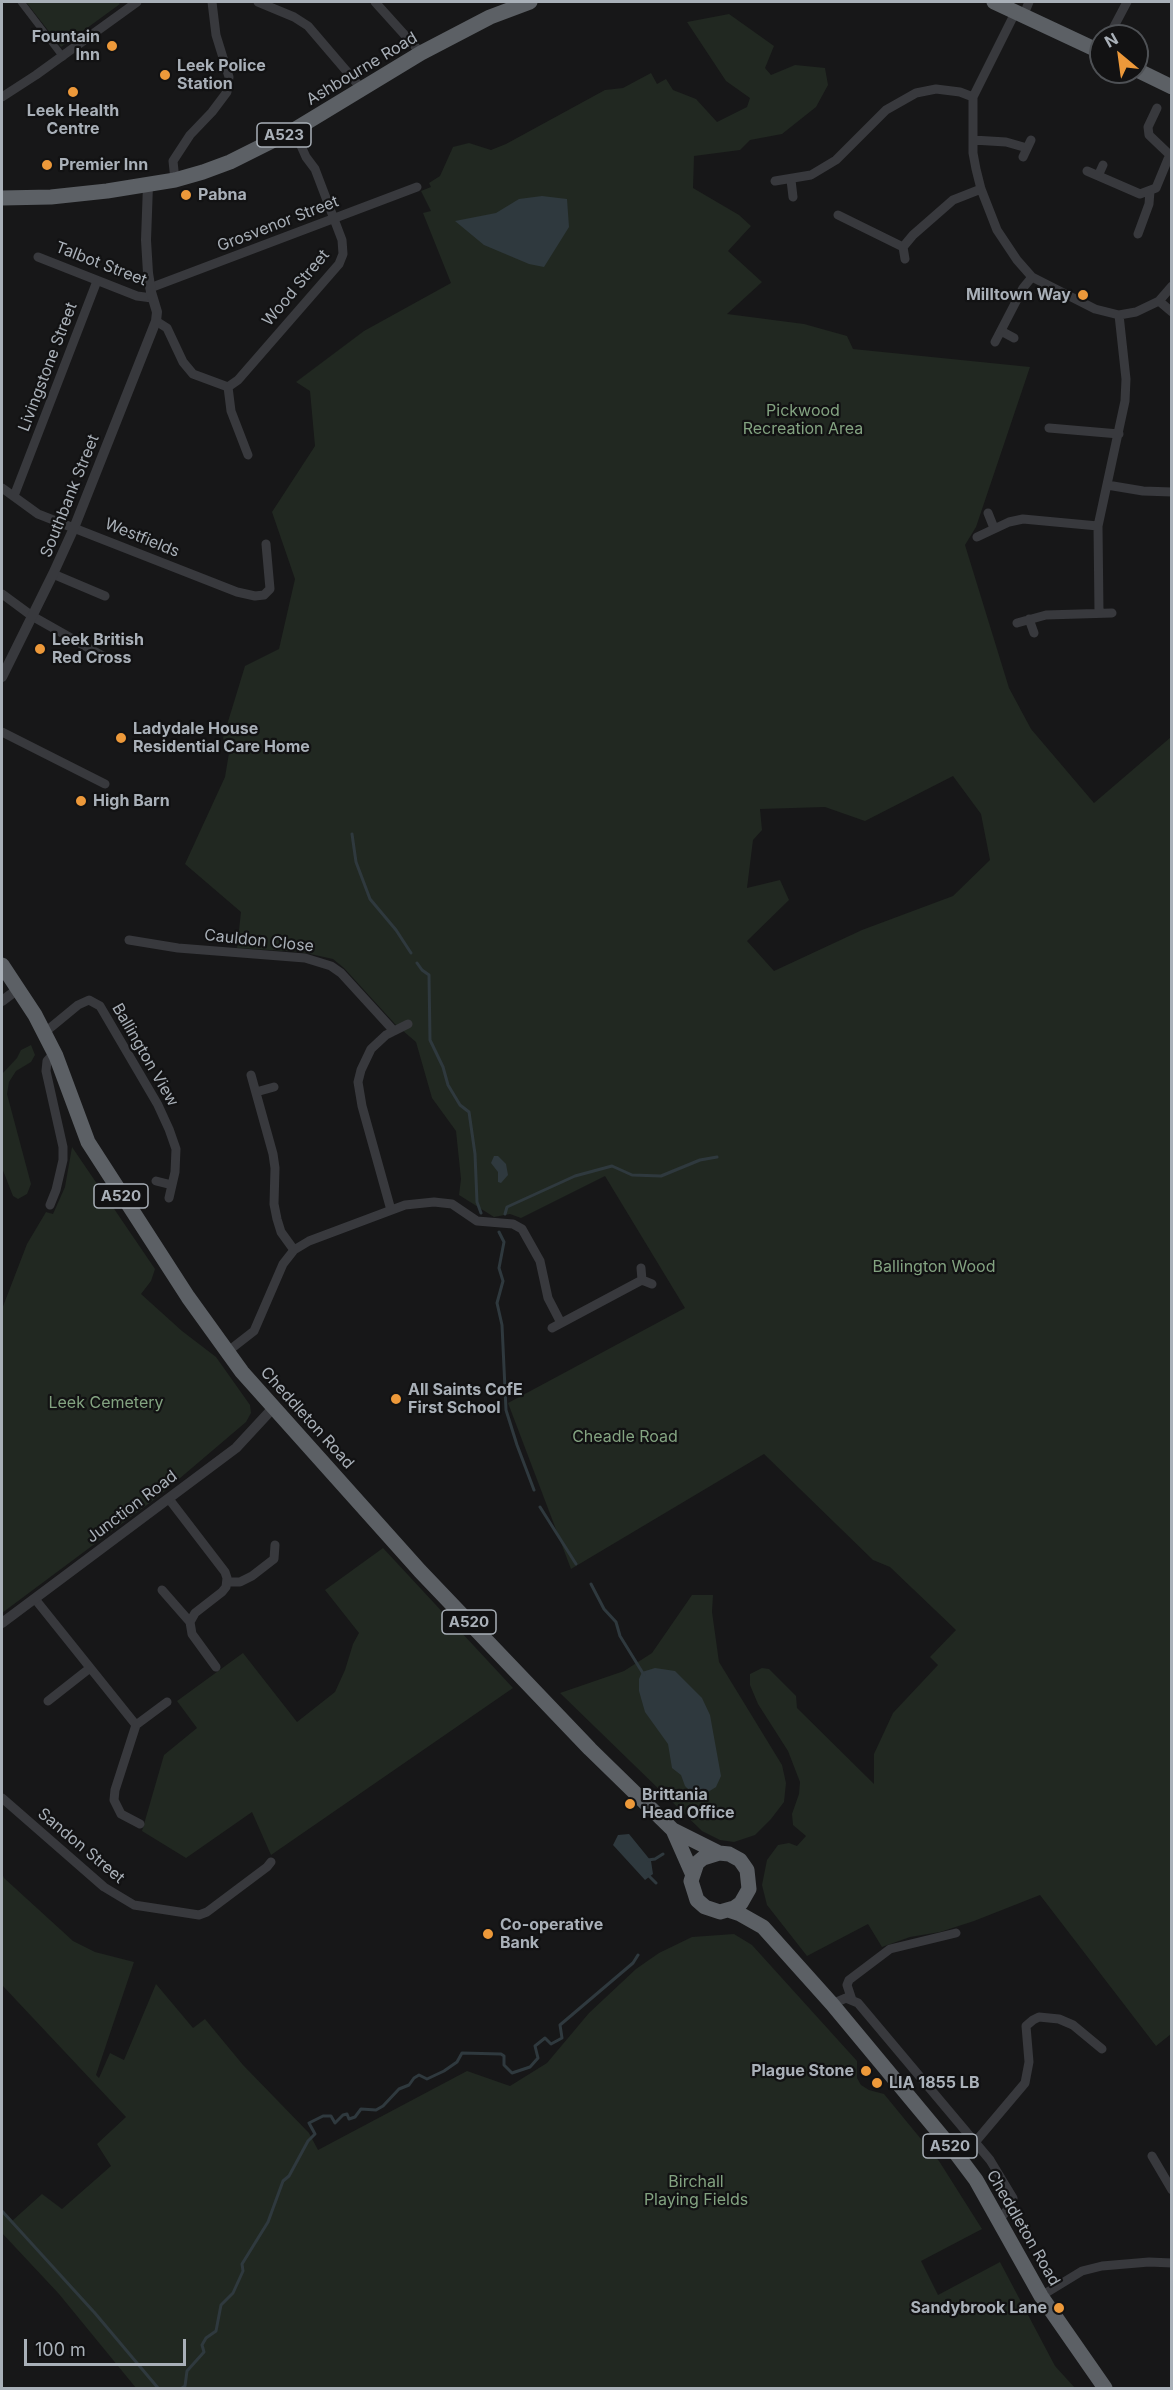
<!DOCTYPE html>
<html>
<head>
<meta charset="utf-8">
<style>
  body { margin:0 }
  #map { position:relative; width:1173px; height:2390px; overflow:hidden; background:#171718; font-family:Inter,sans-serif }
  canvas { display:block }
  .frame { position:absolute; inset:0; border:3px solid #a9b0b8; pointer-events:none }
  .north { position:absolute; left:1089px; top:24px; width:60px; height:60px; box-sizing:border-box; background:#121213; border:2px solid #4e5155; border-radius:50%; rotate:331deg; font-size:16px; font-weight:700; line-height:24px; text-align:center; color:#a9b0b8 }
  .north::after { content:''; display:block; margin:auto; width:21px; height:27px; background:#ed993a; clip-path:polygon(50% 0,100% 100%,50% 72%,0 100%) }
  .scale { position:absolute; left:24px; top:2339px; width:162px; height:27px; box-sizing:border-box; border:3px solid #a9b0b8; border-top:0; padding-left:8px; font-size:18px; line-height:21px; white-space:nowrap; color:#a9b0b8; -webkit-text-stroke:4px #121213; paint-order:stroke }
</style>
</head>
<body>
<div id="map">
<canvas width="1173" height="2390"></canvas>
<div class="frame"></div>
<div class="north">N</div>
<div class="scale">100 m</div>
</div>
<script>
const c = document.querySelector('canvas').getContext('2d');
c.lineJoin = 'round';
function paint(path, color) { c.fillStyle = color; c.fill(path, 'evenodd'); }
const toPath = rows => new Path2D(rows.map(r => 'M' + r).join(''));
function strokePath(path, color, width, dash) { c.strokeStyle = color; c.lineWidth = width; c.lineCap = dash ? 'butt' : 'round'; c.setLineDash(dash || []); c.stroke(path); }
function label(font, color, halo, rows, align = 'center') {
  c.font = font + ' Inter,sans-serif'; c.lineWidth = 4.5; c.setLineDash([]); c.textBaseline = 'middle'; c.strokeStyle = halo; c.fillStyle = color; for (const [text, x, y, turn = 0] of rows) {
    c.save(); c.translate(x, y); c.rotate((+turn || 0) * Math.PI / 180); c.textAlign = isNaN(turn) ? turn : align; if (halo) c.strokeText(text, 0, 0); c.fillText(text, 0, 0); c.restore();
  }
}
paint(toPath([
  [26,2,118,2,120,4,61,47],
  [729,14,774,46,765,68,771,75,795,65,825,68,828,85,816,107,782,134,750,140,740,150,694,156,693,188,739,215,751,226,728,251,762,282,727,314,804,324,847,336,853,349,1030,367,976,527,965,545,1009,688,1031,729,1094,803,1171,737,1171,2034,1156,2046,1040,1895,974,1921,940,1932,910,1937,882,1947,868,1924,807,1956,767,1905,762,1885,767,1860,778,1845,789,1843,797,1846,806,1836,793,1825,792,1814,799,1794,800,1782,788,1751,758,1704,750,1685,750,1674,762,1668,769,1669,796,1696,797,1708,874,1784,874,1754,893,1713,938,1665,930,1657,956,1630,890,1567,873,1560,764,1454,571,1569,508,1403,685,1308,605,1176,521,1218,510,1214,494,1217,459,1195,461,1179,456,1131,432,1098,416,1042,395,1024,344,968,333,959,301,952,237,948,241,912,185,864,225,777,229,753,223,738,245,666,279,649,295,579,272,512,315,446,310,391,296,382,364,331,451,283,423,213,431,211,421,191,431,187,429,183,440,176,453,147,469,143,491,150,506,144,605,90,623,88,651,73,657,84,666,79,673,90,696,99,717,122,747,107,750,98,726,81,687,22],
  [953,776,981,814,990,860,953,896,862,930,774,971,747,941,789,900,780,880,747,888,753,840,762,830,760,809,825,807,865,821],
  [31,1045,35,1055,31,1062,16,1071,9,1082,7,1094,31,1184,27,1194,18,1199,13,1196,2,1168,2,1074,17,1058,21,1050],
  [72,1147,155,1269,151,1281,141,1294,182,1331,216,1357,250,1405,251,1413,246,1422,159,1496,2,1613,2,1309,27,1244,46,1212,53,1214,65,1187],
  [383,1548,513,1688,271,1855,252,1812,186,1858,142,1831,164,1755,197,1728,177,1701,243,1653,297,1722,335,1692,345,1670,353,1644,359,1633,325,1590],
  [692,1595,713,1595,712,1612,719,1662,782,1765,786,1783,784,1802,771,1819,755,1835,734,1842,720,1840,702,1831,560,1693,624,1671,652,1653],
  [2,1873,4,1878,73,1941,95,1952,134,1962,96,2075,99,2078,110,2053,124,2060,156,1984,193,2028,205,2019,243,2065,309,2133,318,2150,467,2071,510,2086,547,2063,589,2013,636,1969,659,1953,692,1937,734,1934,752,1945,857,2061,857,2078,861,2085,869,2090,884,2094,939,2161,982,2229,921,2261,938,2295,1000,2262,1055,2366,1075,2388,136,2388,59,2294,2,2233,2,2212,12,2221,42,2194,62,2209,111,2166,97,2144,126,2117,2,1985]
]), '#212821');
paint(toPath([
  [542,196,567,199,569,227,544,267,529,264,484,245,455,221,496,213,519,199],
  [494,1156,498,1156,506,1164,508,1175,501,1183,498,1182,498,1172,491,1163],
  [655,1668,675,1671,702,1698,710,1715,721,1776,716,1787,708,1792,694,1795,685,1786,681,1775,672,1768,668,1744,645,1712,639,1691,639,1679,642,1672],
  [629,1834,651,1861,653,1874,645,1880,613,1845,618,1835]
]), '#2f393e');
strokePath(toPath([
  [352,834,356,862,370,899,396,930,411,953],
  [417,963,422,970,429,975,430,1040,443,1067,448,1085,460,1105,469,1112,475,1154,477,1202,481,1213],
  [505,1214,507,1207,575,1176,612,1166,632,1175,661,1176,700,1160,717,1157],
  [499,1232,504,1242,499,1268,503,1281,497,1303,502,1325,506,1410,517,1445,534,1490],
  [540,1507,576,1564],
  [591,1584,604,1609,616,1622,620,1636,644,1675],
  [648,1860,655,1859,663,1854],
  [647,1874,656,1883],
  [2,2211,93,2311],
  [94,2312,158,2388],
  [182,2388,185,2386,187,2371,204,2352,202,2345,206,2338,216,2331,221,2305,233,2293,243,2271,242,2264,268,2222,283,2181,289,2176,308,2141,315,2134,309,2123,323,2116,331,2116,335,2123,343,2115,347,2114,349,2119,355,2117,361,2109,376,2110,383,2106,399,2089,409,2085,414,2078,419,2075,427,2079,444,2071,457,2062,462,2053,501,2054,504,2056,504,2065,512,2073,530,2067,538,2058,535,2046,545,2038,551,2044,562,2038,560,2025,633,1963,638,1955]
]), '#2f393e', 3);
strokePath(toPath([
  [21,2,63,57]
]), '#38393d', 7);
strokePath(toPath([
  [258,2,294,17,308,26,361,88],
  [375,2,421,53],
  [1016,11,973,97,973,153,976,169,981,189,997,230,1017,260,1032,277,1095,309,1119,315,1136,312,1159,301,1172,286],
  [1024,14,1029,2],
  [1109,36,1127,2],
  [2,97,36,75,137,2],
  [1157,108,1148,127,1149,135,1171,156],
  [973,140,1006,142,1027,148],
  [1023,157,1031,140],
  [1087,171,1140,194,1156,188,1168,159,1172,156],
  [1098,176,1103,165],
  [175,180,173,161,190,135,212,112,227,92,229,77,216,35,212,2],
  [791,180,793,197],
  [775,181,811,175,836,160,886,110,916,93,936,89,960,92,973,97],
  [838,215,903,247,905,259],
  [1138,234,1149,204,1150,191],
  [903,247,913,235,953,200,981,189],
  [38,257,137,296,152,298],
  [150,288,417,187],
  [1159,301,1172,312],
  [156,321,167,328,183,362,193,374,228,387],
  [1001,331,1014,338],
  [995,342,1023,288,1032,277],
  [228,387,238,380,339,264,343,254,342,240,315,169,306,157,294,130],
  [228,387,231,411,248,455],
  [1049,428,1119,434],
  [1107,485,1143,491,1172,492],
  [2,488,38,514,237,592,255,596,264,595,270,589,266,544],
  [14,496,97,281],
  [988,513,994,528],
  [977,537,1009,522,1023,519,1098,526],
  [53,574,105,596],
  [2,594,32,616,108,659],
  [1099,613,1098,526,1125,401,1126,379,1119,315],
  [1029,619,1034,633],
  [1017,623,1046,615,1112,613],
  [2,732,105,784],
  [129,940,178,948,305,958,331,966,341,973,394,1031],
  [44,1033,78,1005,89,1000,100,1006,158,1105,169,1129,176,1149,175,1172,169,1198],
  [251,1075,273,1154,275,1168,274,1204,277,1219,281,1232,294,1250],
  [256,1092,274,1087],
  [156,1181,172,1185],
  [50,1205,56,1190,63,1160,63,1147,46,1071,47,1061,54,1053],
  [391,1210,362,1106,358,1082,361,1070,371,1049,386,1035,408,1024],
  [641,1268,642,1280,652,1284],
  [552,1328,642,1280],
  [227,1352,254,1331,283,1264,294,1250,309,1241,405,1205,434,1202,452,1204,477,1221,513,1224,522,1229,540,1261,548,1298,561,1323],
  [169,1499,225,1572,227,1578,226,1587,222,1592,195,1613,190,1622,192,1634,216,1667],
  [227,1582,240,1582,252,1576,274,1559,275,1545],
  [162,1590,190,1622],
  [35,1599,136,1725],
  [48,1701,90,1668],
  [2,1798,104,1887,134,1905,199,1915,207,1912,267,1867,271,1862],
  [140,1824,121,1814,114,1800,115,1790,136,1725,167,1702],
  [852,2000,847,1985,849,1980,890,1949,956,1933],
  [832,2004,846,1998,858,2003,990,2160,1013,2198,1009,2208,999,2220],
  [1152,2156,1172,2190],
  [960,2160,1025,2083,1029,2062,1026,2026,1033,2020,1039,2017,1059,2019,1073,2025,1102,2049],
  [1041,2296,1082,2271,1102,2266,1149,2262,1172,2263]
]), '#38393d', 9);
strokePath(toPath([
  [2,677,53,574,74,528,156,321,157,312,151,292,148,273,146,240,148,185],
  [2,1001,18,989],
  [2,1623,236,1448,273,1408]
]), '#38393d', 10);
strokePath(toPath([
  [994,2,1101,52],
  [1137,70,1172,87],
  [2,198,51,197,107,191,175,180,203,172,230,162,294,130,421,53,490,17,530,2],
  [2,965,35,1015,56,1056,88,1142,188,1297,242,1372,420,1571,590,1749,673,1830,719,1853,729,1854,740,1860,747,1870,749,1889,741,1903,734,1908,720,1912,705,1907,697,1900,691,1881,697,1863,703,1858,719,1853],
  [673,1830,692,1873],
  [728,1910,740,1914,763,1927,832,2004,955,2152,976,2180,1041,2296,1105,2388]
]), '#5c6065', 15);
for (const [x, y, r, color] of [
  [112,46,6,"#ed993a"],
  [165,75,6,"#ed993a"],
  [73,92,6,"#ed993a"],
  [47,165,6,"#ed993a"],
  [186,195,6,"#ed993a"],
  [1083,295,6,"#ed993a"],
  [40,649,6,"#ed993a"],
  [121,738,6,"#ed993a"],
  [81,801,6,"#ed993a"],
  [396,1399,6,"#ed993a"],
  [630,1804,6,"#ed993a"],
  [488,1934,6,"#ed993a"],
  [866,2071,6,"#ed993a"],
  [877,2083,6,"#ed993a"],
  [1059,2308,6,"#ed993a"]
]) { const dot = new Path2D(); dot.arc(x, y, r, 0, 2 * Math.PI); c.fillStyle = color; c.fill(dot); strokePath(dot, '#121213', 2); }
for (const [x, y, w] of [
  [284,135,54],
  [121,1196,54],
  [469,1622,54],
  [950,2146,54]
]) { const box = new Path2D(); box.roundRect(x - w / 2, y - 12, w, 24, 4.5); c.fillStyle = '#121213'; c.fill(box); strokePath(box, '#a9b0b8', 1.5); }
label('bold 15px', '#a9b0b8', null, [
  ["A523",284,135],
  ["A520",121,1196],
  ["A520",469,1622],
  ["A520",950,2146]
]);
label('bold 16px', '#a9b0b8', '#121213', [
  ["Fountain",100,37,"right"],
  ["Inn",100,55,"right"],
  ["Leek Police",177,66],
  ["Station",177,84],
  ["Leek Health",73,111,"center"],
  ["Centre",73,129,"center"],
  ["Premier Inn",59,165],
  ["Pabna",198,195],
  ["Milltown Way",1071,295,"right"],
  ["Leek British",52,640],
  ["Red Cross",52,658],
  ["Ladydale House",133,729],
  ["Residential Care Home",133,747],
  ["High Barn",93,801],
  ["All Saints CofE",408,1390],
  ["First School",408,1408],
  ["Brittania",642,1795],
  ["Head Office",642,1813],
  ["Co-operative",500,1925],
  ["Bank",500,1943],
  ["Plague Stone",854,2071,"right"],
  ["LIA 1855 LB",889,2083],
  ["Sandybrook Lane",1047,2308,"right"]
], 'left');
label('16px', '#a9b0b8', '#121213', [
  ["Ashbourne Road",362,69,-31],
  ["Grosvenor Street",278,224,-21],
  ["Talbot Street",101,264,21],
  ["Wood Street",296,288,-50],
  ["Livingstone Street",48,367,-69],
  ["Southbank Street",70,496,-68],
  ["Westfields",142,538,22],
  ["Cauldon Close",259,941,6],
  ["Ballington View",145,1055,60],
  ["Cheddleton Road",307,1418,48],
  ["Junction Road",132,1507,-37],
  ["Sandon Street",81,1846,40],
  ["Cheddleton Road",1023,2228,60]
]);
label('16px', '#83a381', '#121213', [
  ["Pickwood",803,411],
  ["Recreation Area",803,429],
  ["Ballington Wood",934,1267],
  ["Leek Cemetery",106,1403],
  ["Cheadle Road",625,1437],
  ["Birchall",696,2182],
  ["Playing Fields",696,2200]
]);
</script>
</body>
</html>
